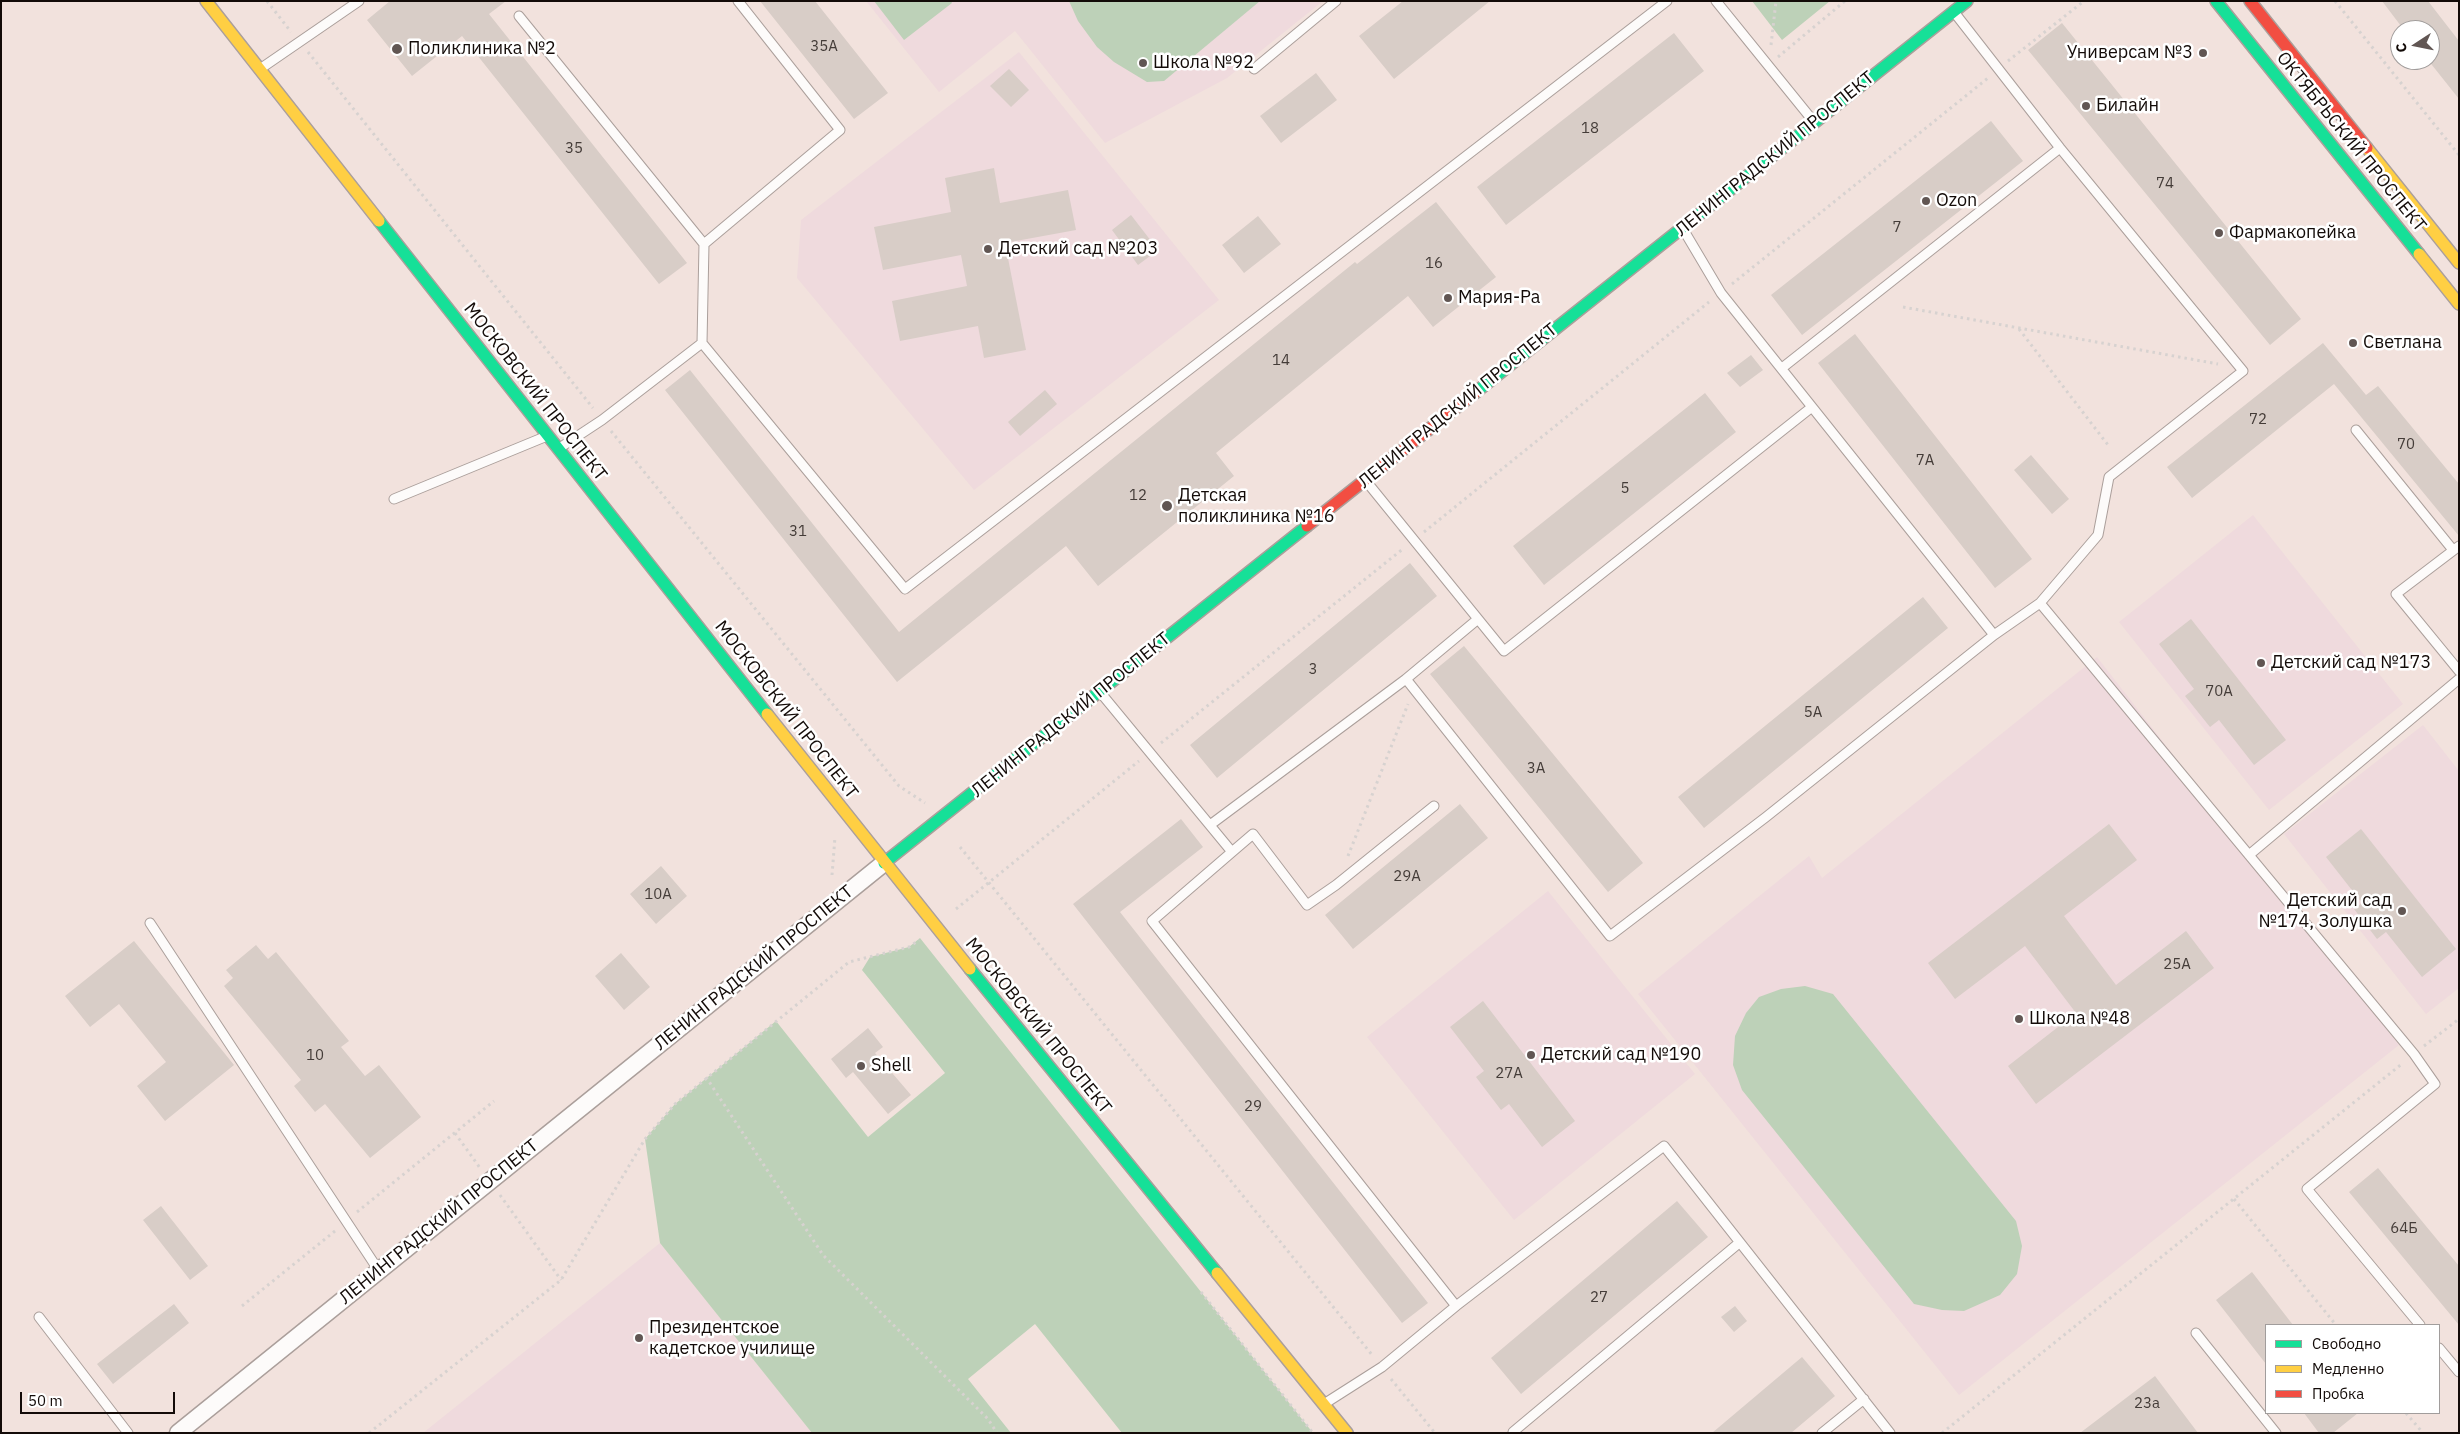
<!DOCTYPE html>
<html>
<head>
<meta charset="utf-8">
<style>
  body { margin:0 }
  #map { position:relative; width:2460px; height:1434px; overflow:hidden; background:#f2e2dd; font-family:"IBM Plex Sans",sans-serif }
  canvas { display:block }
  .frame { position:absolute; inset:0; border:2px solid #130b08; pointer-events:none }
  .legend { position:absolute; left:2265px; top:1324px; width:175px; height:90px; box-sizing:border-box; background:#fff; border:1px solid #a19d9c; margin:0; padding:6px 9px; list-style:none; font-size:15px; color:#130b08 }
  .legend li { display:flex; align-items:center; gap:10px; height:25px }
  .legend b { width:25px; border:1px solid #a19d9c }
  .north { position:absolute; left:2390px; top:20px; width:50px; height:50px; box-sizing:border-box; background:#fff; border:1px solid #a19d9c; border-radius:50%; rotate:259deg; font-size:14px; font-weight:700; line-height:20px; text-align:center; color:#130b08 }
  .north::after { content:''; display:block; margin:auto; width:18px; height:22px; background:#615653; clip-path:polygon(50% 0,100% 100%,50% 72%,0 100%) }
  .scale { position:absolute; left:20px; top:1392px; width:155px; height:22px; box-sizing:border-box; border:2px solid #130b08; border-top:0; padding-left:6px; font-size:15px; line-height:18px; white-space:nowrap; color:#130b08; -webkit-text-stroke:4px #fff; paint-order:stroke }
</style>
</head>
<body>
<div id="map">
<canvas width="2460" height="1434"></canvas>
<div class="frame"></div>
<ul class="legend">
<li><b style="height:6px;background:#16e098"></b>Свободно</li>
<li><b style="height:6px;background:#ffcf43"></b>Медленно</li>
<li><b style="height:6px;background:#f24e42"></b>Пробка</li>
</ul>
<div class="north">С</div>
<div class="scale">50 m</div>
</div>
<script>
const c = document.querySelector('canvas').getContext('2d');
c.lineJoin = 'round';
function paint(path, color) { c.fillStyle = color; c.fill(path, 'evenodd'); }
const toPath = rows => new Path2D(rows.map(r => 'M' + r).join(''));
function strokePath(path, color, width, dash) { c.strokeStyle = color; c.lineWidth = width; c.lineCap = dash ? 'butt' : 'round'; c.setLineDash(dash || []); c.stroke(path); }
function label(font, color, halo, rows, align = 'center') {
  c.font = font + ' "IBM Plex Sans",sans-serif'; c.lineWidth = 5; c.setLineDash([]); c.textBaseline = 'middle'; c.strokeStyle = halo; c.fillStyle = color; for (const [text, x, y, turn = 0] of rows) {
    c.save(); c.translate(x, y); c.rotate((+turn || 0) * Math.PI / 180); c.textAlign = isNaN(turn) ? turn : align; if (halo) c.strokeText(text, 0, 0); c.fillText(text, 0, 0); c.restore();
  }
}
paint(toPath([
  [866,1,1323,1,1227,78,1105,143,1015,31,939,92],
  [1019,52,1219,300,974,490,797,278,801,220],
  [2253,515,2403,704,2269,810,2119,622],
  [2097,657,2399,1045,1959,1395,1638,994,1809,856,1822,878],
  [2423,725,2459,771,2459,988,2426,1014,2284,834],
  [1548,891,1695,1074,1514,1220,1367,1037],
  [660,1243,812,1433,423,1433]
]), '#efdadd');
paint(toPath([
  [874,1,951,1,952,3,904,40],
  [1069,1,1260,1,1164,81,1147,82,1114,62,1097,47,1078,21],
  [1752,1,1830,1,1782,40],
  [920,938,1313,1433,1122,1433,1035,1324,968,1379,1011,1433,812,1433,660,1243,645,1139,675,1104,776,1021,868,1137,945,1073,862,970,870,957,909,947],
  [1805,986,1833,994,2016,1221,2022,1246,2017,1274,2000,1295,1964,1311,1942,1310,1914,1304,1742,1090,1733,1065,1735,1036,1746,1013,1759,997,1781,989]
]), '#bdd1b8');
paint(toPath([
  [390,1,506,1,489,14,687,263,659,284,462,36,412,76,367,20],
  [760,1,815,1,888,93,854,119],
  [1403,1,1490,1,1394,79,1359,36],
  [2382,1,2428,1,2459,41,2459,99,2428,60,2430,60,2430,30,2404,30],
  [2062,23,2301,319,2270,345,2028,50],
  [1674,33,1704,71,1506,225,1477,187],
  [1009,69,1029,90,1011,107,990,86],
  [1316,73,1337,100,1281,143,1260,116],
  [1991,121,2023,161,1802,335,1771,295],
  [994,168,1000,203,1068,190,1076,230,1005,243,1026,350,984,358,978,326,900,341,892,301,967,286,961,255,883,270,874,227,951,212,945,178],
  [1436,202,1496,277,1433,327,1408,296,1216,453,1234,476,1098,586,1066,546,897,682,665,390,690,370,899,632,1355,262,1357,264],
  [1131,215,1158,250,1138,265,1112,230],
  [1258,216,1281,244,1244,273,1222,245],
  [1855,334,2032,559,1995,588,1818,363],
  [2323,343,2366,395,2378,386,2459,484,2459,536,2334,384,2192,498,2167,467],
  [1751,355,1763,370,1740,387,1727,373],
  [1045,390,1057,404,1020,436,1008,422],
  [1705,393,1736,432,1544,585,1513,546],
  [2031,455,2069,499,2052,514,2014,470],
  [1410,563,1437,596,1217,778,1190,745],
  [1923,597,1948,628,1704,828,1678,797],
  [2191,619,2286,740,2254,765,2219,720,2210,727,2185,696,2194,689,2159,644],
  [1464,646,1643,863,1608,892,1430,674],
  [1460,804,1488,838,1353,949,1325,915],
  [1181,819,1203,847,1120,912,1428,1303,1402,1323,1073,904],
  [2109,824,2137,860,2064,916,2116,985,2186,931,2214,968,2036,1104,2008,1066,2076,1013,2025,946,1955,999,1928,963],
  [2361,829,2456,949,2422,977,2386,932,2377,939,2354,909,2362,903,2326,857],
  [661,866,687,896,656,924,630,894],
  [134,941,234,1065,165,1121,137,1086,166,1062,119,1004,90,1027,65,996],
  [256,945,268,959,276,952,349,1041,341,1047,365,1076,379,1065,421,1117,370,1158,325,1104,315,1112,294,1086,301,1080,224,986,233,978,226,970],
  [621,953,650,987,624,1010,595,976],
  [1483,1001,1575,1121,1542,1147,1509,1104,1501,1110,1476,1077,1484,1071,1450,1027],
  [868,1028,883,1047,875,1053,911,1095,888,1114,853,1072,846,1078,831,1059],
  [2378,1168,2459,1266,2459,1325,2349,1192],
  [1677,1201,1708,1237,1521,1394,1491,1358],
  [161,1206,208,1266,190,1280,143,1220],
  [2252,1272,2293,1325,2266,1325,2266,1364,2216,1300],
  [174,1304,189,1323,113,1384,97,1364],
  [1735,1306,1747,1321,1734,1332,1721,1317],
  [1802,1357,1835,1396,1791,1433,1712,1433],
  [2155,1376,2198,1433,2080,1433],
  [2304,1413,2358,1413,2333,1433,2319,1433]
]), '#d8cdc7');
const lane = toPath([
  [1716,1,1814,122],
  [1954,12,2060,148,2243,371,2109,477,2098,535,2040,603],
  [519,16,704,244,702,343,905,589,1667,1],
  [260,69,359,1],
  [1254,69,1336,1],
  [1683,229,1721,293,1994,635,2040,603,2414,1054,2435,1084,2307,1189,2420,1325],
  [704,244,840,130,738,1],
  [1782,368,2060,148],
  [2356,430,2453,550],
  [558,449,602,420,702,343],
  [1366,481,1478,619,1406,679,1610,936,1766,817,1994,635],
  [394,499,547,436],
  [2459,546,2396,594,2459,671],
  [1478,619,1504,651,1812,407],
  [1100,692,1232,852,1152,921,1456,1306,1664,1146,1890,1433],
  [1210,825,1406,679],
  [1232,852,1253,834,1307,905,1336,885,1434,806],
  [2249,855,2459,679],
  [150,923,379,1271],
  [39,1317,128,1433],
  [2196,1333,2276,1433],
  [2439,1348,2459,1372],
  [1324,1404,1382,1367,1456,1306],
  [1513,1432,1739,1243],
  [1822,1433,1864,1399]
]);
const street = toPath([
  [178,1433,884,863]
]);
const fast = toPath([
  [2216,1,2419,254],
  [379,221,767,714],
  [1476,392,1967,1],
  [884,863,1307,526],
  [970,969,1217,1273]
]);
const slow = toPath([
  [206,1,379,221],
  [2367,148,2459,263],
  [2419,254,2459,304],
  [767,714,970,969],
  [1217,1273,1347,1433]
]);
const jam = toPath([
  [2250,1,2367,148],
  [1307,526,1476,392]
]);
strokePath(lane, '#ab9f9b', 11);
strokePath(street, '#ab9f9b', 19);
strokePath(fast, '#ab9f9b', 14);
strokePath(slow, '#ab9f9b', 14);
strokePath(jam, '#ab9f9b', 14);
strokePath(toPath([
  [267,1,291,32],
  [2335,1,2459,155],
  [1771,45,1776,1],
  [308,52,593,408],
  [1778,57,1845,1],
  [2008,61,2084,1],
  [1732,284,1988,78],
  [1903,307,2218,364],
  [2019,329,2108,445],
  [611,431,899,786,925,803],
  [1424,532,1709,302],
  [1161,743,1404,548],
  [960,847,1373,1356],
  [1348,856,1408,704],
  [832,875,835,837],
  [956,909,1139,761],
  [2424,1046,2459,1019],
  [706,1077,823,1255,988,1419,997,1433],
  [455,1133,480,1168],
  [500,1195,561,1280],
  [2234,1199,2336,1325],
  [357,1212,494,1101],
  [1201,1292,1313,1433],
  [242,1306,335,1231],
  [1391,1379,1435,1433],
  [2406,1413,2423,1433],
  [369,1433,561,1280,645,1139,675,1104,849,962,909,947,919,940],
  [1942,1433,2403,1063]
]), '#d7d2d0', 3, [2.5, 4]);
strokePath(lane, '#fdfbfa', 9);
strokePath(street, '#fdfbfa', 16);
strokePath(fast, '#16e098', 11);
strokePath(slow, '#ffcf43', 11);
strokePath(jam, '#f24e42', 11);
for (const [x, y, r, color] of [
  [397,49,6,"#615653"],
  [2203,53,5,"#615653"],
  [1143,63,5,"#615653"],
  [2086,106,5,"#615653"],
  [1926,201,5,"#615653"],
  [2219,233,5,"#615653"],
  [988,249,5,"#615653"],
  [1448,298,5,"#615653"],
  [2353,343,5,"#615653"],
  [1167,506,6,"#615653"],
  [2261,663,5,"#615653"],
  [2402,911,5,"#615653"],
  [2019,1019,5,"#615653"],
  [1531,1055,5,"#615653"],
  [861,1066,5,"#615653"],
  [639,1338,5,"#615653"]
]) { const dot = new Path2D(); dot.arc(x, y, r, 0, 2 * Math.PI); c.fillStyle = color; c.fill(dot); strokePath(dot, '#fff', 2); }
label('15px', '#443c38', null, [
  ["35А",824,47],
  ["18",1590,129],
  ["35",574,149],
  ["74",2165,184],
  ["7",1897,228],
  ["16",1434,264],
  ["14",1281,361],
  ["72",2258,420],
  ["70",2406,445],
  ["7А",1925,461],
  ["5",1625,489],
  ["12",1138,496],
  ["31",798,532],
  ["3",1313,670],
  ["70А",2219,692],
  ["5А",1813,713],
  ["3А",1536,769],
  ["29А",1407,877],
  ["10А",658,895],
  ["25А",2177,965],
  ["10",315,1056],
  ["27А",1509,1074],
  ["29",1253,1107],
  ["64Б",2404,1229],
  ["27",1599,1298],
  ["23а",2147,1404]
]);
label('18px', '#130b08', '#fff', [
  ["Поликлиника №2",408,49],
  ["Универсам №3",2193,53,"right"],
  ["Школа №92",1153,63],
  ["Билайн",2096,106],
  ["Ozon",1936,201],
  ["Фармакопейка",2229,233],
  ["Детский сад №203",998,249],
  ["Мария-Ра",1458,298],
  ["Светлана",2363,343],
  ["Детская",1178,496],
  ["поликлиника №16",1178,517],
  ["Детский сад №173",2271,663],
  ["Детский сад",2392,901,"right"],
  ["№174, Золушка",2392,922,"right"],
  ["Школа №48",2029,1019],
  ["Детский сад №190",1541,1055],
  ["Shell",871,1066],
  ["Президентское",649,1328],
  ["кадетское училище",649,1349]
], 'left');
label('18px', '#130b08', '#fff', [
  ["ОКТЯБРЬСКИЙ ПРОСПЕКТ",2351,142,51],
  ["ЛЕНИНГРАДСКИЙ ПРОСПЕКТ",1775,154,-39],
  ["МОСКОВСКИЙ ПРОСПЕКТ",535,392,52],
  ["ЛЕНИНГРАДСКИЙ ПРОСПЕКТ",1458,406,-39],
  ["МОСКОВСКИЙ ПРОСПЕКТ",786,710,52],
  ["ЛЕНИНГРАДСКИЙ ПРОСПЕКТ",1071,715,-39],
  ["ЛЕНИНГРАДСКИЙ ПРОСПЕКТ",754,968,-39],
  ["МОСКОВСКИЙ ПРОСПЕКТ",1038,1026,51],
  ["ЛЕНИНГРАДСКИЙ ПРОСПЕКТ",439,1222,-39]
]);
</script>
</body>
</html>
